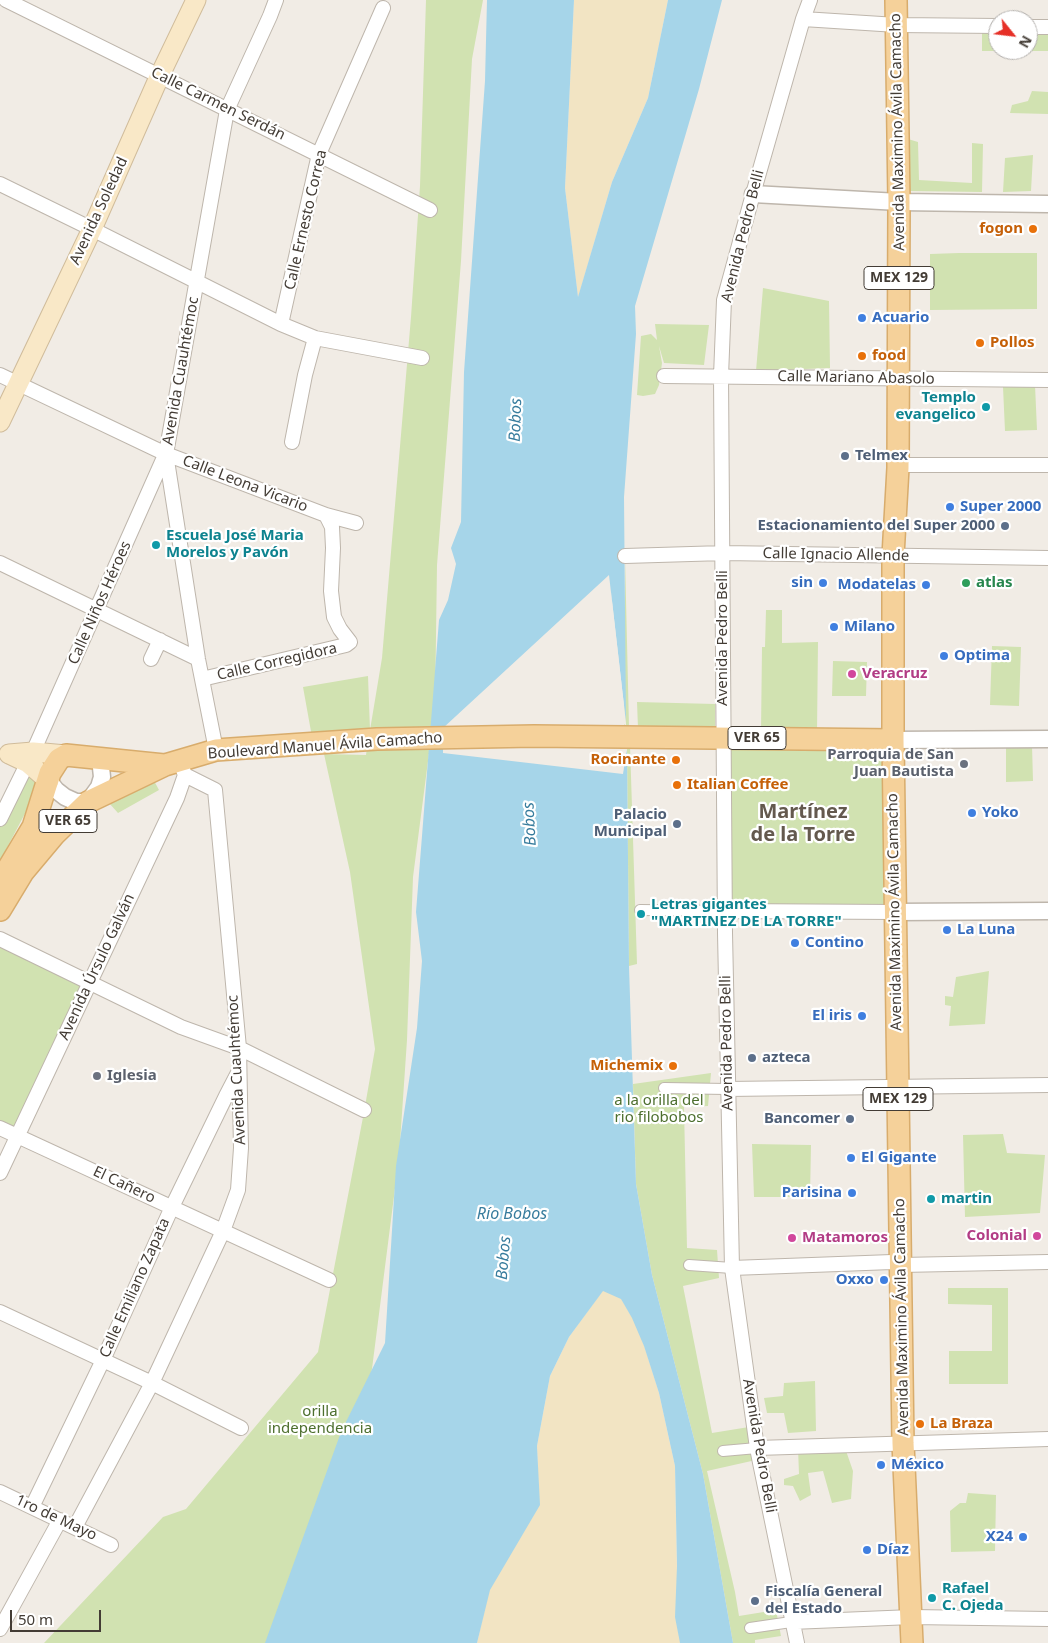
<!DOCTYPE html>
<html>
<head>
<meta charset="utf-8">
<style>
  body { margin:0 }
  #map { position:relative; width:1048px; height:1643px; overflow:hidden; background:#f1ece5; font-family:"Noto Sans",sans-serif }
  canvas { display:block }
  .north { position:absolute; left:988px; top:10px; width:50px; height:50px; box-sizing:border-box; background:#fff; border:1px solid #b4b1ae; border-radius:50%; rotate:119deg; font-size:14px; font-weight:700; line-height:20px; text-align:center; color:#433c35 }
  .north::after { content:''; display:block; margin:auto; width:18px; height:22px; background:#e63027; clip-path:polygon(50% 0,100% 100%,50% 72%,0 100%) }
  .scale { position:absolute; left:10px; top:1610px; width:91px; height:22px; box-sizing:border-box; border:2px solid #433c35; border-top:0; padding-left:6px; font-size:15px; line-height:18px; white-space:nowrap; color:#433c35; -webkit-text-stroke:4px #fff; paint-order:stroke }
</style>
</head>
<body>
<div id="map">
<canvas width="1048" height="1643"></canvas>
<div class="north">N</div>
<div class="scale">50 m</div>
</div>
<script>
const c = document.querySelector('canvas').getContext('2d');
c.lineJoin = 'round';
function paint(path, color) { c.fillStyle = color; c.fill(path, 'evenodd'); }
const toPath = rows => new Path2D(rows.map(r => 'M' + r).join(''));
function strokePath(path, color, width, dash) { c.strokeStyle = color; c.lineWidth = width; c.lineCap = dash ? 'butt' : 'round'; c.setLineDash(dash || []); c.stroke(path); }
function label(font, color, halo, rows, align = 'center') {
  c.font = font + ' "Noto Sans",sans-serif'; c.lineWidth = 4.5; c.setLineDash([]); c.textBaseline = 'middle'; c.strokeStyle = halo; c.fillStyle = color; for (const [text, x, y, turn = 0] of rows) {
    c.save(); c.translate(x, y); c.rotate((+turn || 0) * Math.PI / 180); c.textAlign = isNaN(turn) ? turn : align; if (halo) c.strokeText(text, 0, 0); c.fillText(text, 0, 0); c.restore();
  }
}
paint(toPath([
  [426,0,483,0,472,59,461,261,437,565,435,707,413,877,407,1040,399,1157,361,1455,295,1643,44,1643,163,1517,186,1509,318,1352,364,1112,375,1049,350,872,324,754,366,755,369,734,312,737,303,687,368,676,370,730,382,658,411,317,420,186],
  [982,30,998,31,998,50,1028,50,1028,32,1048,33,1048,51,982,51],
  [1032,91,1048,92,1048,114,1010,113,1012,105,1028,101],
  [908,139,918,142,919,180,972,183,972,143,983,144,982,192,910,191],
  [1033,155,1031,191,1003,192,1005,158],
  [959,253,1037,253,1037,309,930,310,930,254],
  [763,288,829,301,830,368,756,371],
  [655,324,709,325,704,365,664,363,659,346,662,363,659,385,655,394,643,396,637,395,641,336,651,334,657,340],
  [1035,385,1037,430,1005,431,1003,387],
  [625,557,629,727,624,728,625,603],
  [766,610,782,610,782,643,818,642,817,732,761,731,762,647,765,647],
  [992,646,1021,647,1019,706,990,705],
  [833,661,867,662,866,696,832,696],
  [637,702,715,704,715,728,638,728],
  [891,742,892,909,726,911,725,744],
  [630,745,637,964,629,966,627,749],
  [1032,745,1033,781,1006,782,1006,746],
  [28,772,41,783,0,861,0,815],
  [152,777,159,790,118,813,109,803],
  [0,943,83,981,17,1135,0,1127],
  [989,971,985,1024,949,1026,951,1006,945,1005,945,996,953,997,956,977],
  [711,1073,708,1106,684,1107,687,1248,717,1250,719,1278,683,1286,712,1433,749,1427,756,1460,707,1471,735,1592,739,1616,776,1610,781,1636,755,1640,755,1643,733,1643,703,1474,652,1275,636,1184,633,1084],
  [1003,1134,1007,1153,1045,1155,1040,1213,965,1217,963,1135],
  [752,1144,811,1145,810,1197,754,1197],
  [948,1288,1008,1288,1008,1384,949,1384,949,1351,992,1351,992,1305,948,1304],
  [815,1381,816,1431,788,1433,784,1413,767,1413,764,1398,783,1396,784,1383],
  [844,1445,853,1471,851,1499,832,1503,823,1471,808,1473,811,1495,800,1501,793,1486,784,1485,784,1479,799,1474,798,1448],
  [968,1493,996,1495,995,1551,951,1552,950,1511,960,1503,966,1503]
]), '#d1e2b1');
paint(toPath([
  [574,0,668,0,648,98,612,182,578,298,565,188],
  [603,1290,621,1298,639,1329,659,1393,675,1466,677,1572,687,1643,477,1643,489,1590,539,1505,537,1446,550,1376,569,1337]
]), '#f2e4c3');
paint(toPath([
  [487,0,574,0,565,188,578,297,612,182,648,98,668,0,722,0,699,89,635,306,636,334,624,497,626,723,611,592,623,771,627,749,629,966,636,1184,652,1275,703,1474,733,1643,680,1643,675,1617,677,1566,675,1466,659,1393,644,1346,632,1318,621,1299,603,1291,569,1337,550,1376,537,1446,540,1505,490,1590,477,1643,265,1643,341,1432,385,1343,396,1166,417,1028,422,961,416,912,439,620,448,600,456,564,451,548,461,522,464,372,485,81]
]), '#a6d5e9');
paint(toPath([
  [609,575,626,723,626,726,624,724,620,691,624,749,627,747,623,774,443,753,443,728]
]), '#f1ece5');
const pedestrian = toPath([
  [640,910,725,911],
  [664,1088,727,1089],
  [689,1265,732,1268],
  [723,1451,757,1448],
  [750,1628,791,1622]
]);
const minor = toPath([
  [6,0,430,210],
  [803,19,897,25,998,26],
  [1028,27,1048,27],
  [0,184,92,229,281,324,315,338,422,358],
  [281,324,319,154,383,8],
  [0,375,166,454,326,515,356,523],
  [664,376,1048,380],
  [292,442,305,375,315,338],
  [898,468,905,465,1048,465],
  [625,556,724,553,1048,558],
  [0,563,198,659],
  [151,659,160,640],
  [202,679,346,645,350,642,340,629,334,617,331,591,333,548,332,527,326,515],
  [216,750,198,659,166,454,227,110,270,16,276,0],
  [0,819,33,752,165,455],
  [725,911,895,912],
  [0,939,181,1027,239,1048,364,1110],
  [727,1089,1048,1085],
  [0,1128,329,1280],
  [0,1173,177,798,185,775,182,767],
  [732,1268,892,1262,901,1265,1048,1262],
  [0,1312,152,1383,241,1428],
  [757,1448,1048,1439],
  [0,1492,111,1545],
  [32,1507,103,1360,172,1207,226,1096,239,1071],
  [75,1527,152,1383,223,1231,238,1190,241,1148,239,1048,215,790,185,775],
  [791,1622,912,1617,1048,1619],
  [0,1629,60,1520],
  [797,1643,757,1448,732,1268,725,933,721,376,724,300,753,194,803,19,810,0]
]);
const tertiary = toPath([
  [753,194,899,202,1048,204],
  [893,740,1048,739],
  [49,781,56,790,65,797,76,802,88,802,99,787,102,777,100,758],
  [895,912,1048,911]
]);
const secondary = toPath([
  [0,422,92,229,160,75,196,0],
  [9,754,33,752,66,755],
  [9,754,28,763,49,781]
]);
const primary = toPath([
  [896,0,899,202,898,468,893,556,893,740,903,1443,912,1643],
  [0,882,33,827,50,773,59,759,66,755,164,765],
  [0,910,23,872,54,835,88,802,165,765,216,750,377,739,534,736,893,740]
]);
strokePath(pedestrian, '#beb6ac', 12);
strokePath(minor, '#beb6ac', 16);
strokePath(tertiary, '#beb6ac', 19);
strokePath(secondary, '#d0bc9b', 21);
strokePath(primary, '#d8ac6c', 24);
strokePath(pedestrian, '#fff', 10);
strokePath(minor, '#fff', 14);
strokePath(tertiary, '#fff', 16);
strokePath(secondary, '#f9e8c7', 19);
strokePath(primary, '#f5d19a', 21);
for (const [x, y, r, color] of [
  [1033,229,5,"#e8710a"],
  [862,318,5,"#3f7fe0"],
  [980,343,5,"#e8710a"],
  [862,356,5,"#e8710a"],
  [986,407,5,"#0f9aa8"],
  [845,456,5,"#5c6f8a"],
  [950,507,5,"#3f7fe0"],
  [1005,526,5,"#5c6f8a"],
  [156,545,5,"#0f9aa8"],
  [823,583,5,"#3f7fe0"],
  [966,583,5,"#2e9e5b"],
  [926,585,5,"#3f7fe0"],
  [834,627,5,"#3f7fe0"],
  [944,656,5,"#3f7fe0"],
  [852,674,5,"#d1479c"],
  [676,760,5,"#e8710a"],
  [964,764,5,"#6b7280"],
  [677,785,5,"#e8710a"],
  [972,813,5,"#3f7fe0"],
  [677,824,5,"#5c6f8a"],
  [641,914,5,"#0f9aa8"],
  [947,930,5,"#3f7fe0"],
  [795,943,5,"#3f7fe0"],
  [862,1016,5,"#3f7fe0"],
  [752,1058,5,"#5c6f8a"],
  [673,1066,5,"#e8710a"],
  [97,1076,5,"#6b7280"],
  [850,1119,5,"#5c6f8a"],
  [851,1158,5,"#3f7fe0"],
  [852,1193,5,"#3f7fe0"],
  [931,1199,5,"#0f9aa8"],
  [1037,1236,5,"#d1479c"],
  [792,1238,5,"#d1479c"],
  [884,1280,5,"#3f7fe0"],
  [920,1424,5,"#e8710a"],
  [881,1465,5,"#3f7fe0"],
  [1023,1537,5,"#3f7fe0"],
  [867,1550,5,"#3f7fe0"],
  [932,1598,5,"#0f9aa8"],
  [755,1601,5,"#5c6f8a"]
]) { const dot = new Path2D(); dot.arc(x, y, r, 0, 2 * Math.PI); c.fillStyle = color; c.fill(dot); strokePath(dot, '#fff', 2); }
for (const [x, y, w] of [
  [899,278,70],
  [757,738,58],
  [68,821,58],
  [898,1099,70]
]) { const box = new Path2D(); box.roundRect(x - w / 2, y - 11.5, w, 23, 4); c.fillStyle = '#fff'; c.fill(box); strokePath(box, '#433c35', 1); }
label('bold 14px', '#433c35', null, [
  ["MEX 129",899,278],
  ["VER 65",757,738],
  ["VER 65",68,821],
  ["MEX 129",898,1099]
]);
label('15px', '#433c35', '#fff', [
  ["Calle Carmen Serdán",218,104,26],
  ["Avenida Maximino Ávila Camacho",898,132,-91],
  ["Avenida Soledad",99,211,-65],
  ["Calle Ernesto Correa",306,220,-77],
  ["Avenida Pedro Belli",743,236,-76],
  ["Avenida Cuauhtémoc",181,371,-80],
  ["Calle Mariano Abasolo",856,378,1],
  ["Calle Leona Vicario",245,484,21],
  ["Calle Ignacio Allende",836,555,1],
  ["Calle Niños Héroes",100,603,-66],
  ["Avenida Pedro Belli",723,638,-90],
  ["Calle Corregidora",277,662,-13],
  ["Boulevard Manuel Ávila Camacho",325,746,-4],
  ["Avenida Maximino Ávila Camacho",895,912,-91],
  ["Avenida Úrsulo Galván",97,967,-65],
  ["Avenida Pedro Belli",727,1043,-91],
  ["Avenida Cuauhtémoc",237,1070,-93],
  ["El Cañero",124,1185,25],
  ["Calle Emiliano Zapata",135,1288,-66],
  ["Avenida Maximino Ávila Camacho",902,1317,-91],
  ["Avenida Pedro Belli",759,1446,80],
  ["1ro de Mayo",56,1518,25]
]);
label('bold 15px', '#c56008', '#fff', [
  ["fogon",1023,229,"right"],
  ["Pollos",990,343],
  ["food",872,356],
  ["Rocinante",666,760,"right"],
  ["Italian Coffee",687,785],
  ["Michemix",663,1066,"right"],
  ["La Braza",930,1424]
], 'left');
label('bold 15px', '#366cbe', '#fff', [
  ["Acuario",872,318],
  ["Super 2000",960,507],
  ["sin",813,583,"right"],
  ["Modatelas",916,585,"right"],
  ["Milano",844,627],
  ["Optima",954,656],
  ["Yoko",982,813],
  ["La Luna",957,930],
  ["Contino",805,943],
  ["El iris",852,1016,"right"],
  ["El Gigante",861,1158],
  ["Parisina",842,1193,"right"],
  ["Oxxo",874,1280,"right"],
  ["México",891,1465],
  ["X24",1013,1537,"right"],
  ["Díaz",877,1550]
], 'left');
label('bold 15px', '#0d838f', '#fff', [
  ["Templo",976,398,"right"],
  ["evangelico",976,415,"right"],
  ["Escuela José Maria",166,536],
  ["Morelos y Pavón",166,553],
  ["Letras gigantes",651,905],
  ["\"MARTINEZ DE LA TORRE\"",651,922],
  ["martin",941,1199],
  ["Rafael",942,1589],
  ["C. Ojeda",942,1606]
], 'left');
label('bold 15px', '#4e5e75', '#fff', [
  ["Telmex",855,456],
  ["Estacionamiento del Super 2000",995,526,"right"],
  ["Palacio",667,815,"right"],
  ["Municipal",667,832,"right"],
  ["azteca",762,1058],
  ["Bancomer",840,1119,"right"],
  ["Fiscalía General",765,1592],
  ["del Estado",765,1609]
], 'left');
label('bold 15px', '#27864d', '#fff', [
  ["atlas",976,583]
], 'left');
label('bold 15px', '#b23c85', '#fff', [
  ["Veracruz",862,674],
  ["Colonial",1027,1236,"right"],
  ["Matamoros",802,1238]
], 'left');
label('bold 15px', '#5b616d', '#fff', [
  ["Parroquia de San",954,755],
  ["Juan Bautista",954,772],
  ["Iglesia",107,1076,"left"]
], 'right');
label('15px', '#4d6f2e', '#fff', [
  ["a la orilla del",659,1101],
  ["rio filobobos",659,1118],
  ["orilla",320,1412],
  ["independencia",320,1429]
]);
label('italic 16px', '#377c9d', '#fff', [
  ["Bobos",516,420,-88],
  ["Bobos",530,824,-93],
  ["Río Bobos",512,1214],
  ["Bobos",504,1258,-85]
]);
label('bold 20px', '#64594e', '#fff', [
  ["Martínez",803,812],
  ["de la Torre",803,835]
]);
</script>
</body>
</html>
